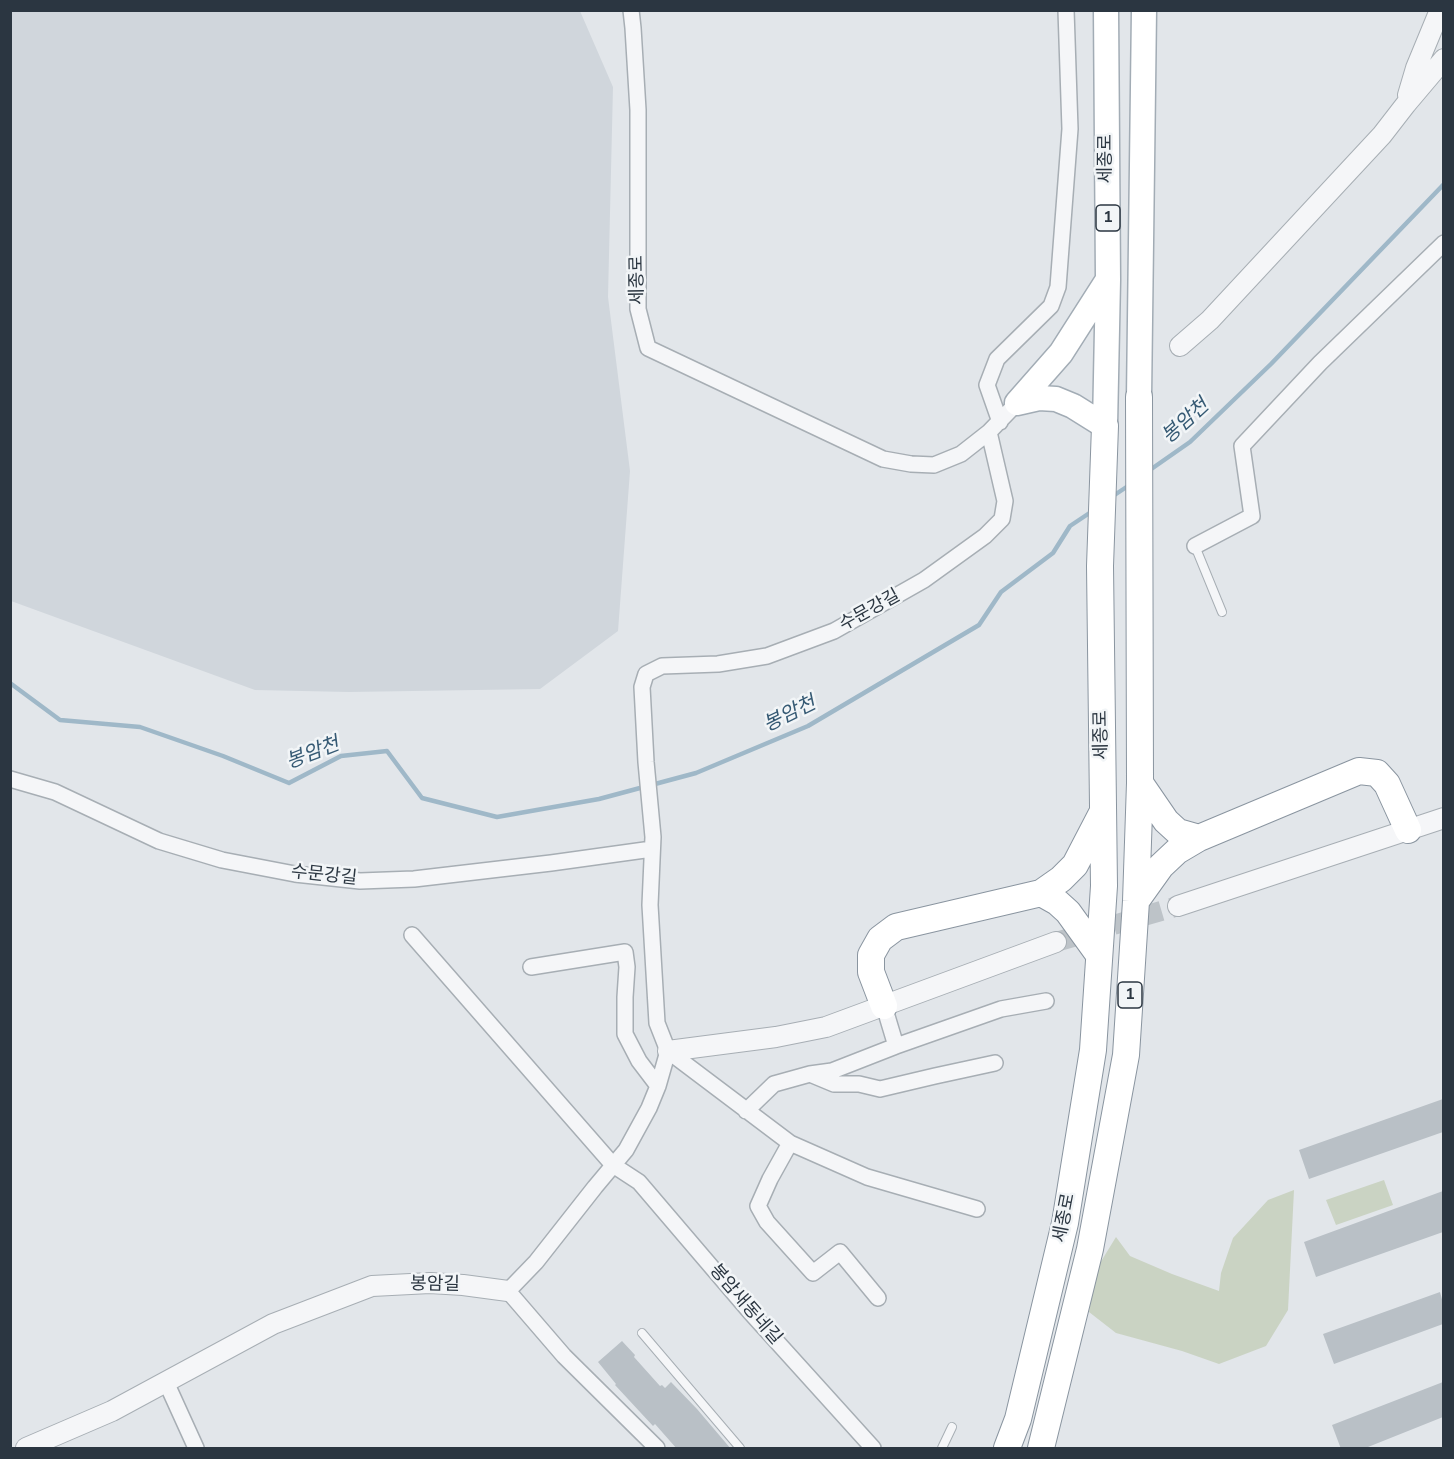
<!DOCTYPE html>
<html>
<head>
<meta charset="utf-8">
<style>
  body { margin:0 }
  #map { position:relative; width:1454px; height:1459px; overflow:hidden; background:#e2e6ea; font-family:"Nunito Sans",sans-serif }
  canvas { display:block }
  .frame { position:absolute; inset:0; border:12px solid #2b3641; pointer-events:none }
</style>
</head>
<body>
<div id="map">
<canvas width="1454" height="1459"></canvas>
<div class="frame"></div>
</div>
<script>
const c = document.querySelector('canvas').getContext('2d');
c.lineJoin = 'round';
function paint(path, color) { c.fillStyle = color; c.fill(path, 'evenodd'); }
const toPath = rows => new Path2D(rows.map(r => 'M' + r).join(''));
function strokePath(path, color, width, dash) { c.strokeStyle = color; c.lineWidth = width; c.lineCap = dash ? 'butt' : 'round'; c.setLineDash(dash || []); c.stroke(path); }
function label(font, color, halo, rows, align = 'center') {
  c.font = font + ' "Nunito Sans","Noto Sans KR",sans-serif'; c.lineWidth = 5; c.setLineDash([]); c.textBaseline = 'middle'; c.strokeStyle = halo; c.fillStyle = color; for (const [text, x, y, turn = 0] of rows) {
    c.save(); c.translate(x, y); c.rotate((+turn || 0) * Math.PI / 180); c.textAlign = isNaN(turn) ? turn : align; if (halo) c.strokeText(text, 0, 0); c.fillText(text, 0, 0); c.restore();
  }
}
paint(toPath([
  [10,11,580,11,613,87,608,297,630,471,618,631,540,689,349,692,255,690,11,601]
]), '#d0d6dc');
paint(toPath([
  [1384,1180,1393,1205,1336,1225,1326,1200],
  [1294,1190,1288,1310,1266,1346,1219,1364,1182,1351,1116,1333,1089,1312,1097,1268,1116,1237,1130,1256,1172,1274,1219,1291,1221,1273,1233,1238,1268,1200]
]), '#cad3c3');
strokePath(toPath([
  [1147,472,1190,442,1271,364,1444,184],
  [1110,498,1131,484],
  [10,683,60,720,140,727,223,756,289,783,341,756,387,751,422,798,497,817,599,799,696,773,808,726,979,625,1001,592,1053,553,1070,526,1094,510]
]), '#9fb8c8', 4.5);
paint(toPath([
  [1443,1099,1443,1132,1309,1179,1299,1150],
  [1443,1191,1443,1232,1316,1277,1304,1242],
  [1440,1292,1443,1303,1443,1324,1334,1364,1323,1334],
  [622,1341,635,1355,634,1357,660,1386,662,1385,665,1388,671,1382,697,1409,731,1449,677,1449,655,1424,653,1426,615,1385,616,1384,598,1362],
  [1443,1382,1443,1417,1363,1449,1341,1449,1332,1425]
]), '#b9c0c6');
strokePath(toPath([
  [1056,942,1178,906]
]), '#bdc3c8', 20, [20, 10]);
const service = toPath([
  [1195,546,1222,612],
  [642,1333,740,1448],
  [942,1448,952,1427]
]);
const minor = toPath([
  [631,10,633,28,638,110,638,309,648,348,883,459,911,464,934,465,961,454,989,432,1017,403],
  [1000,422,987,385,997,359,1051,306,1058,287,1070,129,1066,10],
  [1195,546,1252,516,1242,446,1320,363,1444,243],
  [10,779,55,792,159,841,222,860,295,874,360,881,414,879,551,863,652,849],
  [412,935,613,1165,639,1182,750,1312,873,1448],
  [531,967,625,952,627,967,625,997,625,1034,639,1061,658,1086],
  [884,1006,896,1046],
  [668,1051,657,1023,650,905,653,837,646,762,642,687,646,674,662,666,718,664,767,656,834,631,924,580,985,536,1002,519,1005,501,989,432],
  [810,1074,834,1084,859,1084,880,1089,935,1076,995,1063],
  [746,1111,774,1084,810,1074,832,1071,896,1046,1001,1009,1046,1001],
  [790,1143,770,1179,758,1206,767,1222,813,1273,840,1252,878,1298],
  [166,1382,196,1448],
  [657,1448,564,1356,508,1291,536,1262,595,1187,626,1150,649,1108,658,1086,668,1051,790,1143,867,1177,977,1209]
]);
const tertiary = toPath([
  [1408,95,1416,68,1440,10],
  [1180,346,1210,320,1382,135,1406,104,1444,59],
  [1178,906,1444,818],
  [668,1051,776,1037,826,1027,1056,942],
  [26,1448,112,1411,273,1324,372,1286,430,1283,463,1285,508,1291]
]);
const primary = toPath([
  [1139,397,1144,10],
  [1105,426,1108,280,1106,10],
  [1105,426,1073,406,1056,399,1039,398,1017,403,1061,353,1107,281]
]);
const trunk = toPath([
  [1199,838,1359,771,1377,773,1387,784,1408,830],
  [1136,901,1161,866,1177,851,1199,838,1178,832,1166,821,1140,783],
  [1099,955,1068,912,1057,902,1041,893,1061,879,1075,865,1101,815],
  [884,1006,871,972,871,955,880,939,896,927,1041,893],
  [1007,1448,1018,1419,1065,1223,1093,1050,1104,886,1100,566,1105,426],
  [1041,1448,1090,1249,1126,1055,1136,901,1140,783,1139,397]
]);
strokePath(service, '#a7aeb4', 10);
strokePath(minor, '#a7aeb4', 18);
strokePath(tertiary, '#a7aeb4', 22);
strokePath(primary, '#a2acb5', 27);
strokePath(trunk, '#8a95a0', 28);
strokePath(service, '#f5f6f8', 8);
strokePath(minor, '#f5f6f8', 15);
strokePath(tertiary, '#f5f6f8', 20);
strokePath(primary, '#fff', 24);
strokePath(trunk, '#fff', 26);
for (const [x, y, w] of [
  [1108,218,24],
  [1130,995,24]
]) { const box = new Path2D(); box.roundRect(x - w / 2, y - 13, w, 26, 4.5); c.fillStyle = '#f2f5f7'; c.fill(box); strokePath(box, '#2b3641', 1.5); }
label('bold 16px', '#2b3641', null, [
  ["1",1108,218],
  ["1",1130,995]
]);
label('18px', '#2b3641', '#f2f5f7', [
  ["세종로",1107,159,-90],
  ["세종로",638,280,-91],
  ["수문강길",870,611,-29],
  ["세종로",1102,735,-91],
  ["수문강길",324,876,6],
  ["세종로",1065,1218,-79],
  ["봉암길",435,1285,1],
  ["봉암새동네길",745,1305,49]
]);
label('italic 20px', '#365a74', '#f2f5f7', [
  ["봉암천",1186,422,-42],
  ["봉암천",790,715,-26],
  ["봉암천",313,754,-21]
]);
</script>
</body>
</html>
